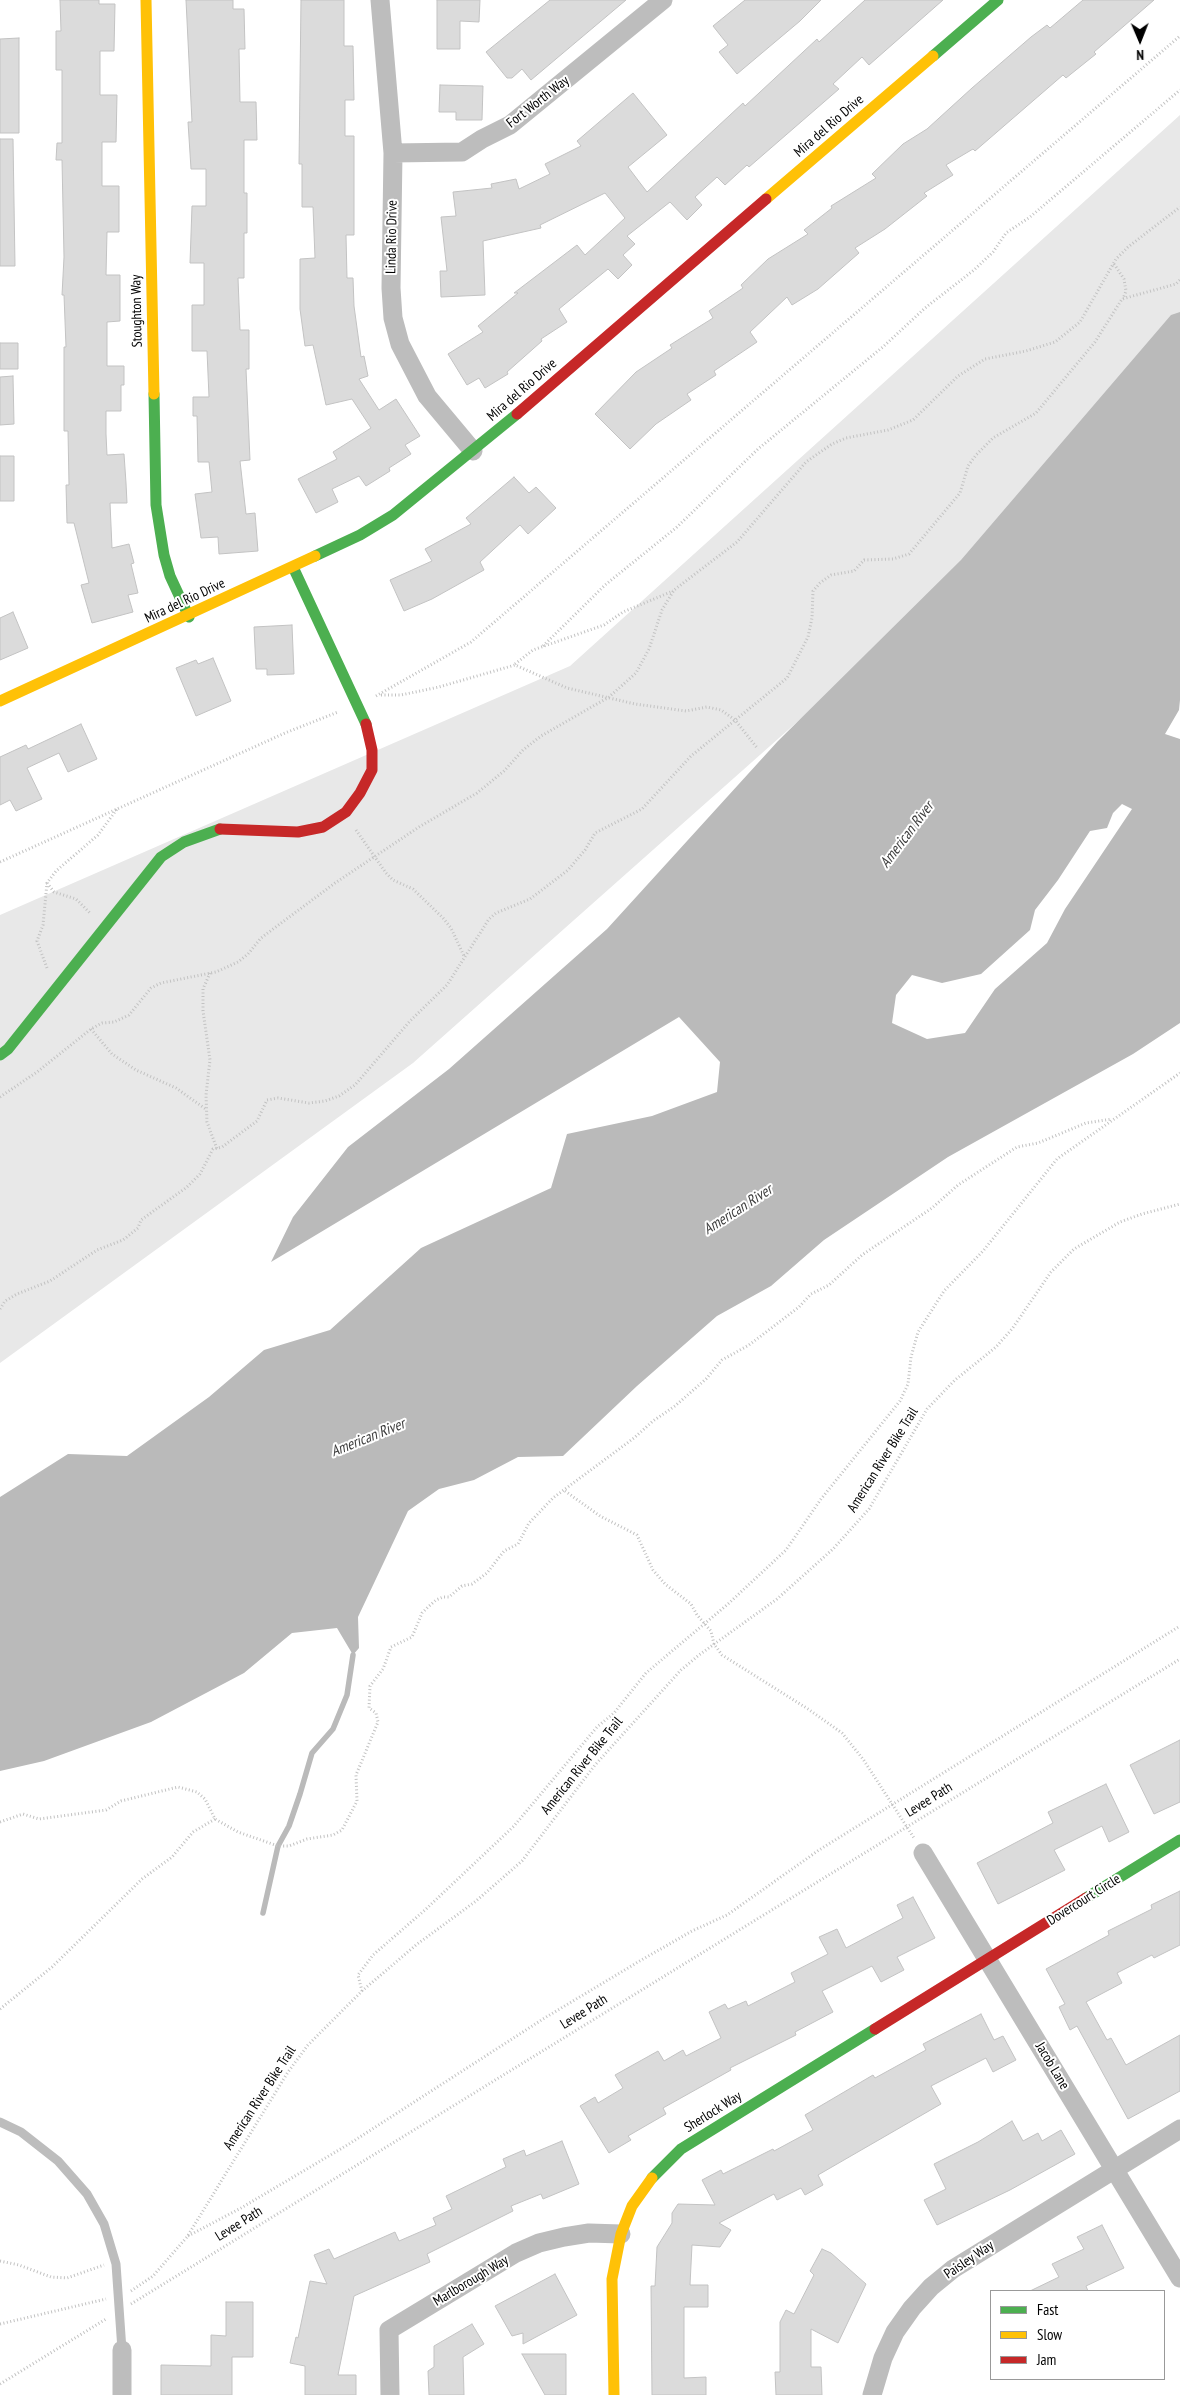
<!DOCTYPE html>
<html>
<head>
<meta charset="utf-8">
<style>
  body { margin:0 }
  #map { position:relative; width:1180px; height:2395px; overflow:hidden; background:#fff; font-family:"PT Sans Narrow",sans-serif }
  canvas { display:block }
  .legend { position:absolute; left:990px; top:2290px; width:175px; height:90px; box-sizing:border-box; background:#fff; border:1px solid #999; margin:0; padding:6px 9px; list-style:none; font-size:15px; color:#000 }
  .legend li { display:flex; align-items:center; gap:10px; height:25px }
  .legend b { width:25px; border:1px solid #999 }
  .north { position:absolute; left:1115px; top:15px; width:50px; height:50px; -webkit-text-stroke:4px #fff; paint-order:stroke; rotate:179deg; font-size:14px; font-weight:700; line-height:20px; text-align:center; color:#000 }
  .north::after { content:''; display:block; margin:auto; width:18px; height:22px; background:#000; clip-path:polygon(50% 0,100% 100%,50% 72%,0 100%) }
</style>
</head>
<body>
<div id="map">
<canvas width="1180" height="2395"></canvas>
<ul class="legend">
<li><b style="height:6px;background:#4caf50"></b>Fast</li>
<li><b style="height:6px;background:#ffc107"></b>Slow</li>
<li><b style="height:6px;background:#c62828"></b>Jam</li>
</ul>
<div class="north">N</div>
</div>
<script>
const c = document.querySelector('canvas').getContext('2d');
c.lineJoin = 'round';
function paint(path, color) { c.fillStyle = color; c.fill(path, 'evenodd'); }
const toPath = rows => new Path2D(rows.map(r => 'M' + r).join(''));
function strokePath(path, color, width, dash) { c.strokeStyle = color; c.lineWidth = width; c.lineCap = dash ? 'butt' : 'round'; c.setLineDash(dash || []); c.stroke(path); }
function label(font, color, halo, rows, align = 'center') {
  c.font = font + ' "PT Sans Narrow",sans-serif'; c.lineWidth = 4; c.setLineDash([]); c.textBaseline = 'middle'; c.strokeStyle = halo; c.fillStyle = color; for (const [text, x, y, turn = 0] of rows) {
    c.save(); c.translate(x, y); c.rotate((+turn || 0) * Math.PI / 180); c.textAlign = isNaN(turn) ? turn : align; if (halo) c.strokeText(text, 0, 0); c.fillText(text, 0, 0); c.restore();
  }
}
paint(toPath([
  [1180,115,1180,382,413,1063,0,1363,0,915,570,666]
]), '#e8e8e8');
paint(toPath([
  [1180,312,1180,700,1179,710,1165,734,1180,739,1180,1023,1133,1054,948,1157,824,1240,771,1286,717,1316,637,1386,563,1456,518,1457,474,1480,439,1489,408,1511,358,1617,359,1648,353,1655,337,1628,292,1633,244,1673,151,1722,44,1761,0,1771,0,1497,68,1454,127,1456,209,1397,264,1350,330,1330,421,1248,551,1188,567,1134,652,1116,717,1092,720,1062,679,1017,271,1262,293,1217,348,1147,449,1069,607,929,778,741,961,560,1171,315],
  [1122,804,1132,809,1065,909,1047,943,995,989,965,1033,927,1039,892,1023,896,995,912,975,942,983,981,974,1030,930,1035,910,1058,880,1090,831,1107,828,1113,813]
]), '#bababa');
strokePath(toPath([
  [263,1913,278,1846,289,1826,300,1794,312,1753,333,1729,347,1695,353,1655]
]), '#bababa', 5.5);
const building = toPath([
  [60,0,99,0,99,4,115,4,114,51,100,51,100,95,117,95,116,142,102,142,102,186,119,186,119,232,107,232,106,275,120,275,120,321,107,322,107,366,124,366,124,385,121,385,121,411,106,411,106,434,107,455,124,454,126,483,127,503,110,503,112,548,129,544,134,563,131,564,138,593,128,595,133,612,92,623,81,585,89,583,74,523,67,523,66,485,69,485,68,431,64,431,64,347,66,347,64,295,62,295,64,257,62,160,56,160,57,143,62,143,62,70,56,70,56,31,61,31,60,0],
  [186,0,233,0,233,9,244,9,245,49,239,49,240,102,256,102,257,140,244,140,244,193,247,193,247,233,244,233,244,278,238,278,240,330,249,330,249,369,246,369,250,460,240,461,246,514,255,513,258,551,219,554,218,537,201,538,195,494,212,492,209,462,198,462,197,416,193,416,193,397,209,397,207,351,192,351,192,305,204,305,204,263,190,263,192,206,206,206,206,169,191,169,188,122,192,122,186,0],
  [301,0,344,0,344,46,353,46,354,100,345,100,345,136,354,136,354,235,346,235,347,278,353,278,354,306,361,357,364,356,368,376,359,379,379,410,396,399,420,436,405,445,411,454,389,468,390,471,366,486,359,476,332,489,338,502,316,513,298,479,337,459,333,452,371,428,352,399,326,405,313,345,305,346,300,309,300,259,315,258,313,207,302,207,302,164,299,164,301,0],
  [437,0,480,0,479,22,460,21,460,49,437,49,437,0],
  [550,0,626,0,531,80,522,69,512,78,507,78,486,52,550,0],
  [745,0,821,0,800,21,737,74,719,52,728,45,713,26,745,0],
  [865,0,943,0,869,65,862,57,833,84,839,89,749,167,747,165,725,185,717,177,695,197,702,205,687,220,670,202,627,236,635,244,623,255,632,265,618,279,608,269,559,309,567,322,541,339,542,341,507,372,508,374,485,388,479,378,467,385,448,354,483,332,478,326,518,293,514,293,577,245,585,255,625,218,605,193,540,225,541,228,483,241,485,295,441,297,440,271,447,271,441,217,456,216,453,192,492,188,491,184,516,179,519,189,550,174,545,164,581,146,577,141,633,93,667,135,628,167,647,192,743,103,745,106,817,39,819,42,865,0],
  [1083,0,1154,0,1094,52,1096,54,1066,78,1063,75,975,151,973,149,946,165,953,175,924,193,927,196,885,229,855,248,859,253,818,289,792,305,787,297,750,332,757,342,714,371,716,375,687,394,691,400,656,424,630,449,595,414,636,372,672,348,670,345,713,318,709,311,743,288,741,285,768,259,808,234,804,230,832,208,831,206,876,178,872,174,903,144,927,129,972,88,1031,37,1047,25,1050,28,1083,0],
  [19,38,19,133,0,133,0,39,19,38],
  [440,85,483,86,482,120,456,120,456,112,439,112,440,85],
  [0,139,13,139,15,266,0,266,0,139],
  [0,343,18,343,18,369,0,369,0,343],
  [13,376,14,424,0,425,0,377,13,376],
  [0,456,14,456,14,501,0,501,0,456],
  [514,477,529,493,536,487,556,508,528,534,520,525,480,562,484,570,432,599,404,611,390,580,432,561,425,549,471,524,466,518,514,477],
  [13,612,28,648,0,660,0,618,13,612],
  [292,625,294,674,267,675,267,669,256,669,254,627,292,625],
  [213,658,231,701,196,716,176,668,196,660,198,664,213,658],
  [81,724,97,759,68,772,59,753,27,768,42,799,16,811,10,800,0,805,0,757,26,745,28,749,81,724],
  [1180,1740,1180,1802,1154,1814,1130,1765,1180,1740],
  [1106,1784,1129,1832,1109,1842,1102,1826,1054,1850,1065,1870,998,1904,977,1863,1053,1823,1048,1812,1106,1784],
  [1180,1891,1180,1945,1154,1958,1152,1955,1117,1973,1122,1983,1086,2002,1107,2040,1111,2038,1126,2065,1180,2035,1180,2091,1128,2119,1077,2026,1070,2030,1059,2007,1065,2004,1046,1969,1109,1935,1108,1931,1152,1909,1151,1905,1180,1891],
  [913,1897,935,1938,897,1957,904,1970,881,1982,872,1966,822,1991,833,2012,795,2032,796,2035,730,2068,731,2070,663,2108,666,2114,628,2136,631,2140,609,2153,580,2106,595,2097,598,2103,623,2088,615,2075,658,2051,664,2061,683,2050,686,2056,721,2038,709,2012,725,2004,728,2009,746,2001,748,2006,795,1982,791,1973,828,1954,819,1937,837,1929,846,1948,903,1918,897,1905,913,1897],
  [981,2014,994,2040,1003,2036,1016,2060,993,2072,986,2058,931,2086,941,2104,818,2175,823,2185,805,2195,801,2188,777,2200,774,2194,719,2223,731,2230,720,2247,692,2245,690,2285,708,2285,708,2307,684,2307,684,2378,706,2377,706,2395,652,2395,651,2286,655,2286,657,2247,672,2223,672,2213,678,2204,715,2205,702,2180,721,2170,723,2174,773,2149,774,2151,813,2130,805,2115,873,2075,875,2078,926,2050,923,2044,981,2014],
  [1012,2121,1023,2141,1038,2133,1042,2141,1061,2130,1075,2154,1010,2190,937,2225,924,2200,946,2189,934,2164,978,2142,1012,2121],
  [562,2141,579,2184,543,2199,541,2194,511,2206,513,2211,427,2254,430,2262,354,2296,338,2375,356,2375,356,2395,305,2395,305,2366,290,2363,296,2337,298,2338,310,2281,327,2284,314,2255,329,2249,334,2259,395,2232,399,2241,436,2225,433,2218,452,2209,446,2196,506,2167,503,2159,524,2150,526,2156,562,2141],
  [1102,2225,1124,2268,1086,2286,1088,2291,1030,2291,1059,2277,1052,2264,1084,2249,1077,2237,1102,2225],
  [822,2249,831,2253,866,2284,838,2343,811,2329,811,2367,821,2367,822,2395,776,2395,775,2372,780,2372,780,2322,786,2310,794,2314,814,2275,810,2271,822,2249],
  [555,2274,577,2315,523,2344,523,2333,512,2336,495,2306,555,2274],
  [226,2302,253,2302,253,2357,232,2357,232,2395,161,2395,161,2365,211,2366,211,2335,226,2336,226,2302],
  [472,2324,484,2344,463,2357,464,2395,429,2395,428,2371,434,2367,434,2346,472,2324],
  [522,2354,566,2354,566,2395,545,2395,522,2354]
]);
paint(building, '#dbdbdb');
strokePath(building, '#c3c3c3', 1);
strokePath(toPath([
  [1114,264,1124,279,1126,291,1123,299],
  [543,646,605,585,677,527,758,449,884,346,925,308,974,270,993,252,1006,233,1030,217,1180,90],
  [515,664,533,650,604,625,623,612,673,591],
  [381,695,401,695,439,687,515,665,567,688,635,704,686,711,707,707,721,710,735,720,758,749],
  [376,696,471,642,1180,36],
  [356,830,386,873,393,880,413,889,443,918,451,928,464,956],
  [0,862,285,733,338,712],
  [47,883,54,892,76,899,90,913],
  [47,968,37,941,43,925,47,883,56,871,98,835,117,809],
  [210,973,203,989,203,1011,210,1060,206,1095,207,1122,217,1149],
  [91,1029,112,1054,136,1070,176,1088,207,1110],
  [0,1097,37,1072,91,1029,102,1023,114,1022,129,1015,151,988,161,983,216,972,238,962,248,954,261,938,335,883,419,827,477,793,504,771,523,750,541,736,609,697,636,673,649,649,662,610,674,590,737,542,806,462,832,444,846,438,888,430,913,420,958,376,985,359,1026,351,1055,342,1080,322,1116,259,1128,247,1180,207],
  [0,1309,5,1301,17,1294,50,1281,97,1250,123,1240,138,1228,141,1220,187,1187,200,1174,213,1149,222,1147,257,1121,267,1100,278,1098,309,1103,325,1101,339,1096,355,1085,410,1021,447,985,489,919,496,913,530,899,568,870,585,850,595,833,642,809,691,756,787,678,808,637,812,618,813,591,820,583,831,575,854,571,864,560,893,559,909,554,960,493,968,466,976,455,993,438,1036,413,1095,342,1122,299,1176,284,1180,280],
  [565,1491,600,1516,637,1535,653,1570,665,1584,691,1604,697,1615,711,1631,714,1644,722,1655,808,1709,842,1733,863,1759,914,1838],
  [0,1822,23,1814,39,1819,106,1810,121,1801,178,1787,197,1792,205,1799,215,1819,238,1832,278,1846,289,1846,307,1839,333,1835,342,1830,357,1801,356,1775,378,1722,376,1713,369,1708,370,1686,383,1669,391,1647,412,1637,422,1613,428,1607,436,1600,443,1597,449,1597,462,1586,472,1584,487,1573,504,1551,518,1544,529,1523,553,1498,634,1438,653,1421,675,1406,706,1379,722,1360,749,1345,799,1307,811,1294,829,1285,862,1255,932,1208,958,1185,1017,1147,1038,1143,1086,1123,1112,1119],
  [362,1991,358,1975,373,1955,425,1910,514,1826,597,1727,614,1713,646,1673,728,1604,786,1550,821,1499,900,1401,908,1384,911,1357,918,1332,944,1291,983,1251,1057,1159,1180,1073],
  [0,2009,52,1967,142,1879,172,1857,193,1832,215,1819],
  [188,2236,241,2208,349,2144,543,2019,638,1962,692,1931,727,1915,819,1850,1180,1626],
  [0,2261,19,2265,51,2277,67,2278,104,2265],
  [131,2291,153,2276,187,2237,288,2072,308,2045,362,1991,416,1945,476,1901,522,1861,595,1765,681,1670,699,1655,777,1599,833,1549,869,1509,927,1409,955,1380,996,1347,1012,1329,1051,1272,1074,1249,1120,1222,1142,1214,1180,1204],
  [131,2304,1180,1659],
  [0,2324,106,2299],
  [0,2384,106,2319]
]), '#c2c2c2', 3, [1, 2.5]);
strokePath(toPath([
  [0,2122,21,2132,58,2161,87,2194,104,2224,116,2264,122,2350]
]), '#bdbdbd', 9);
strokePath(toPath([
  [380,0,393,153,391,288,393,318,400,344,427,396,473,451],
  [393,153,462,152,482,139,510,125,663,0],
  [923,1853,1180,2278],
  [122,2350,122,2395],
  [390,2395,389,2330,516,2253,539,2243,564,2237,589,2233,621,2234],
  [872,2395,883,2358,895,2332,912,2308,931,2287,953,2269,1180,2129]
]), '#bdbdbd', 19);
strokePath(toPath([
  [933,56,998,0],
  [154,394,156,505,164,555,170,576,189,617],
  [315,556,360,535,393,515,517,414],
  [293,567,366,724],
  [0,1055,8,1049,161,857,184,842,220,829],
  [1086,1898,1180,1840],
  [652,2178,681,2149,875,2029]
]), '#4caf50', 11);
strokePath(toPath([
  [146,0,154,394],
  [766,199,933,56],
  [0,701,315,556],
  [614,2395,612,2279,621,2234,632,2206,652,2178]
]), '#ffc107', 11);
strokePath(toPath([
  [517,414,766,199],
  [220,829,298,832,323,827,346,812,360,793,372,770,372,750,366,724],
  [875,2029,1086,1898]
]), '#c62828', 11);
label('14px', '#000', '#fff', [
  ["Fort Worth Way",538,102,-38],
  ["Mira del Rio Drive",829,126,-41],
  ["Linda Rio Drive",392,237,-89],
  ["Stoughton Way",137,311,-91],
  ["Mira del Rio Drive",522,390,-41],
  ["Mira del Rio Drive",185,601,-25],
  ["American River Bike Trail",883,1460,-58],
  ["American River Bike Trail",582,1766,-51],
  ["Levee Path",929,1800,-32],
  ["Dovercourt Circle",1084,1900,-32],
  ["Levee Path",584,2012,-32],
  ["Jacob Lane",1052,2066,59],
  ["American River Bike Trail",260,2098,-57],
  ["Sherlock Way",713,2112,-32],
  ["Levee Path",239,2224,-32],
  ["Paisley Way",969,2260,-34],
  ["Marlborough Way",471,2281,-31]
]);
label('italic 15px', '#3d3d3d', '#fff', [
  ["American River",907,835,-53],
  ["American River",738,1210,-33],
  ["American River",368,1438,-22]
]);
</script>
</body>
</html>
